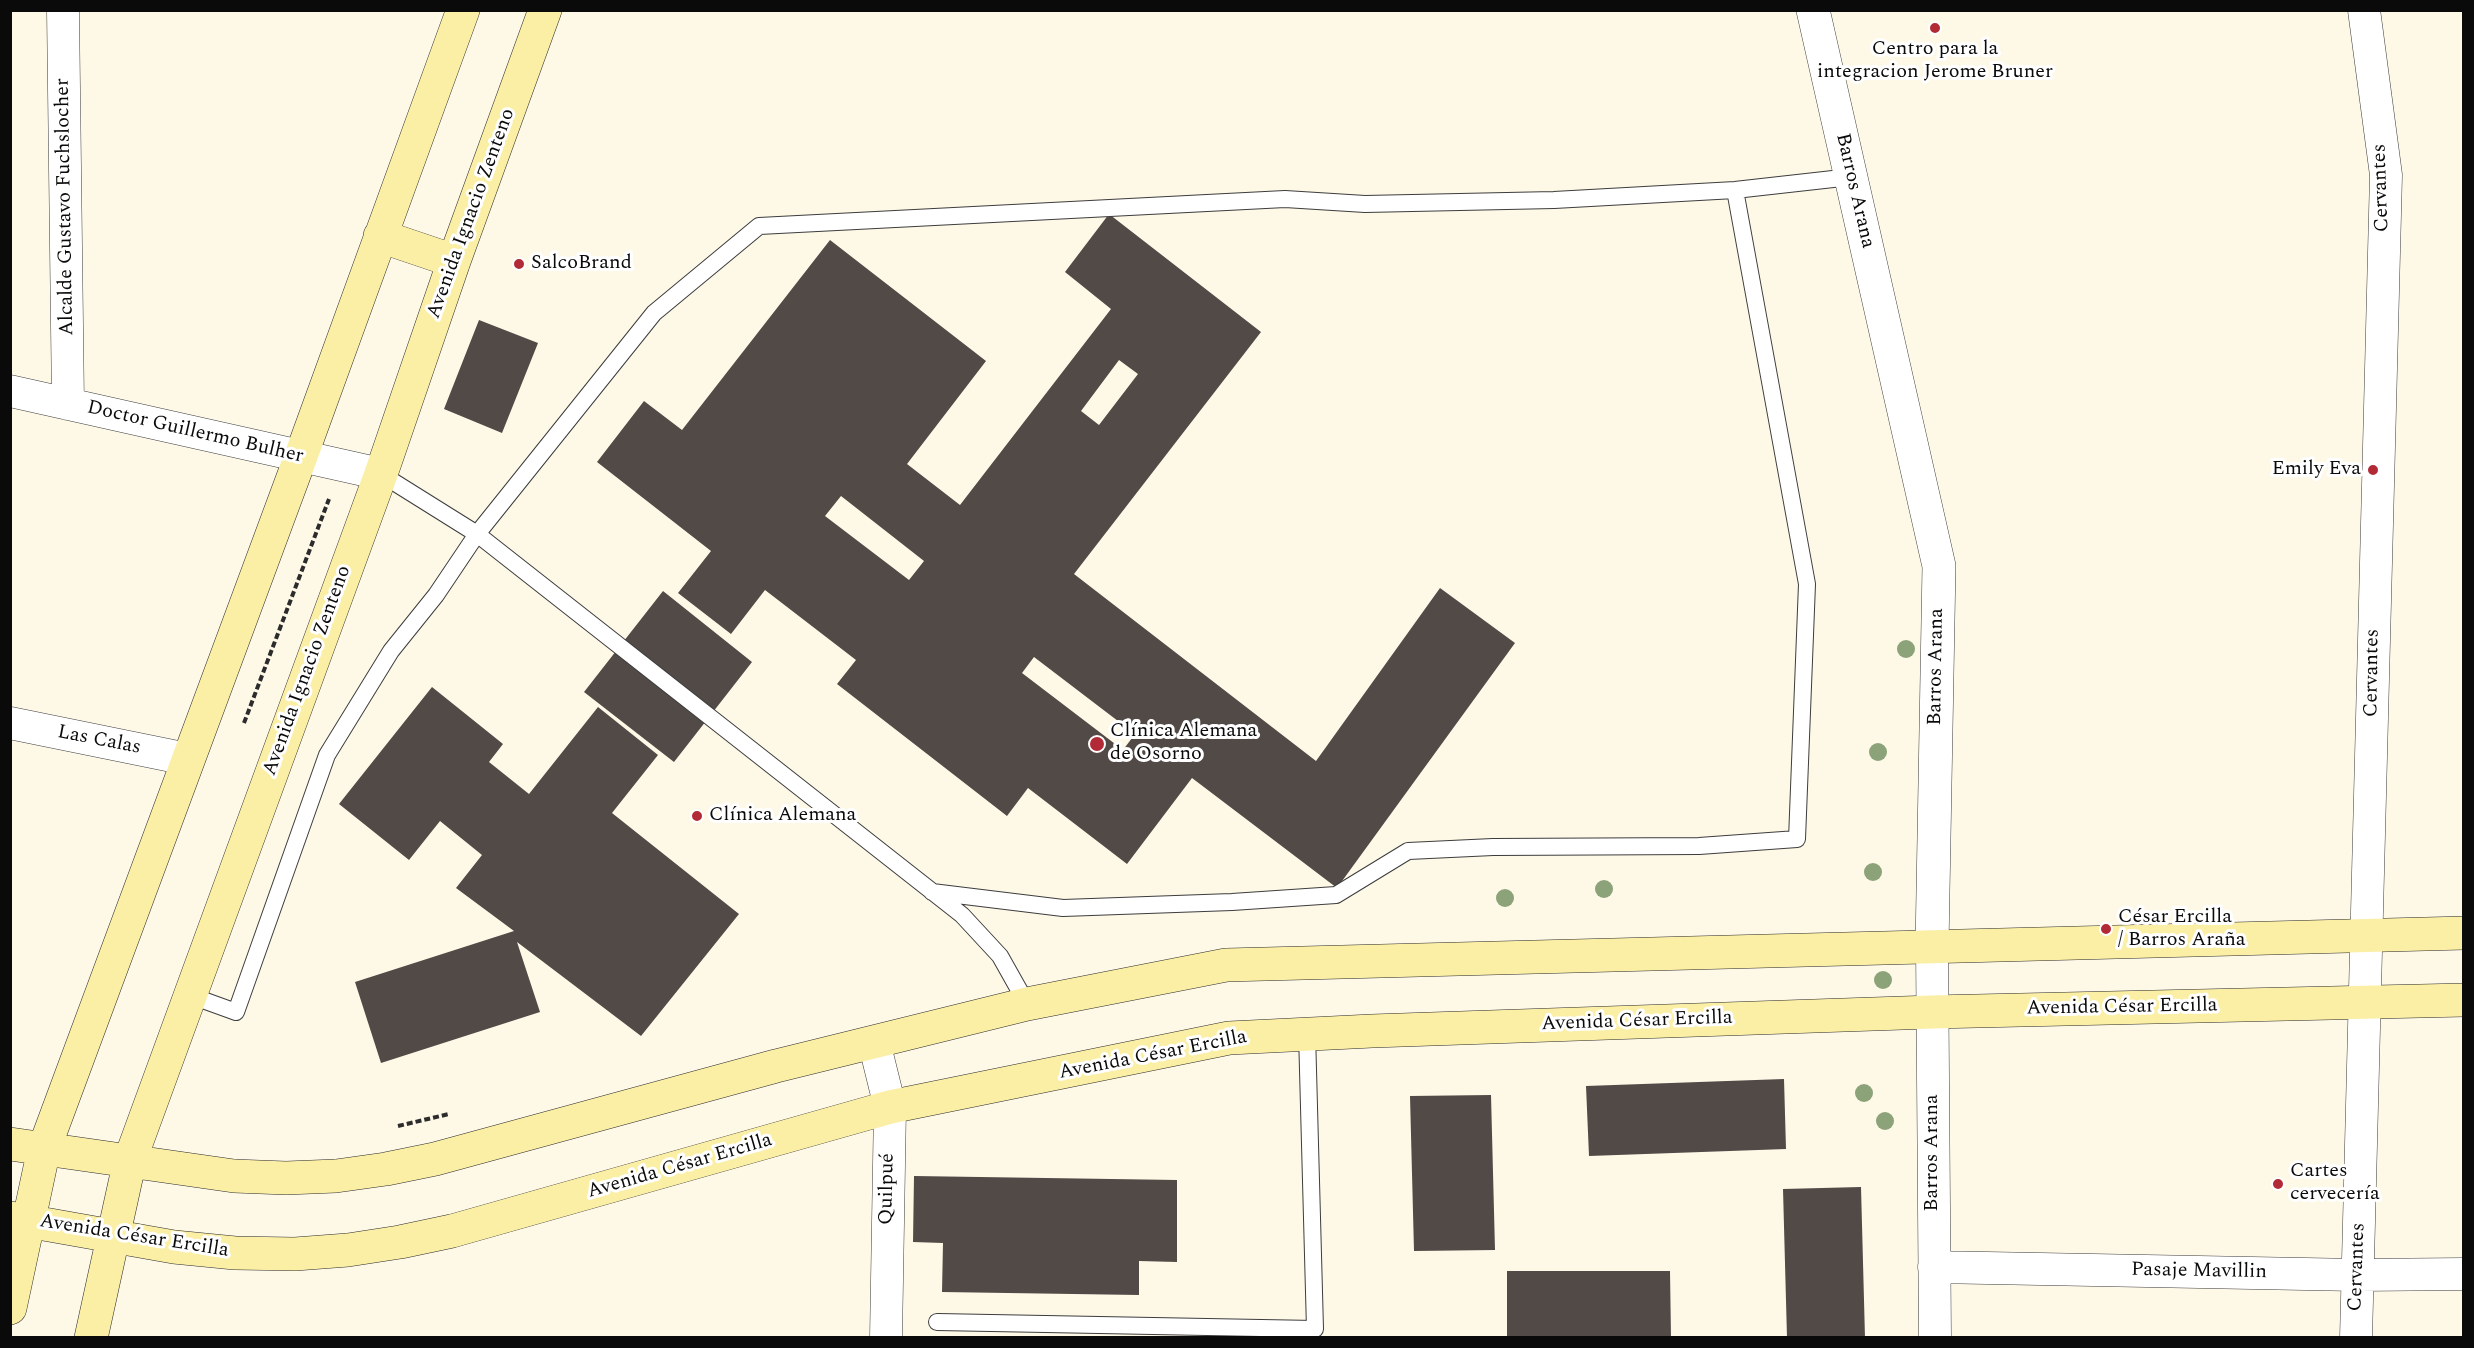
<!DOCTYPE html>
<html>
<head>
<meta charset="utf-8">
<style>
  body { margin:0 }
  #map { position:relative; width:2474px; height:1348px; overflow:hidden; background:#fef8e7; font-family:Spectral,serif }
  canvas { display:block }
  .frame { position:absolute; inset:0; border:12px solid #0a0a0a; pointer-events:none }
</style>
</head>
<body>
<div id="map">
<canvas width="2474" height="1348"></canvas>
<div class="frame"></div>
</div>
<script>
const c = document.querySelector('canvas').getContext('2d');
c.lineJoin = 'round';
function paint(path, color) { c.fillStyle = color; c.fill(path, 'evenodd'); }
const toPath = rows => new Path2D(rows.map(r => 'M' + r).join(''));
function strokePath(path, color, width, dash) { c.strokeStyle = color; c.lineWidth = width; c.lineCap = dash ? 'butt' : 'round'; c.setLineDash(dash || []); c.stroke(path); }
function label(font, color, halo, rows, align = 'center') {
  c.font = font + ' Spectral,serif'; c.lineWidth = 6; c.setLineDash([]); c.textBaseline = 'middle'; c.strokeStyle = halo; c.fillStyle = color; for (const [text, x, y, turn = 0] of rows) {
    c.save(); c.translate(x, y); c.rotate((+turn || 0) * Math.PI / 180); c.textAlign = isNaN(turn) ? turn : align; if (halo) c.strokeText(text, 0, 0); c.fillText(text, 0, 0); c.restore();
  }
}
paint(toPath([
  [1109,214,1261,332,1074,574,1316,761,1440,588,1515,643,1337,888,1192,778,1127,864,1028,788,1007,816,837,684,856,660,765,590,731,634,678,593,711,551,597,462,644,401,682,430,830,240,986,361,907,464,960,505,1111,309,1065,272],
  [1119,360,1138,374,1099,425,1081,411],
  [841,496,924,561,909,580,825,516],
  [1034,657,1135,734,1123,750,1022,673],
  [479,320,538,343,502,433,444,409],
  [663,591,752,662,674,762,584,692],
  [432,687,503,744,489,762,529,794,598,707,658,755,612,813,739,914,641,1036,517,942,540,1012,381,1063,355,982,514,931,456,888,482,855,440,821,409,860,339,804],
  [1784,1079,1786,1149,1589,1156,1586,1086],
  [1491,1095,1495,1250,1414,1251,1410,1096],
  [914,1176,1177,1180,1177,1262,1139,1261,1139,1295,942,1292,943,1243,913,1242],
  [1861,1187,1865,1338,1787,1338,1783,1189],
  [1507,1271,1670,1271,1671,1338,1507,1338]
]), '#514a47');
const service = toPath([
  [381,474,477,534,962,915,1000,956,1027,1004],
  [932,892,1063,908,1232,902,1336,895,1408,851,1493,847,1699,846,1797,839,1807,584,1735,190],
  [189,995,236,1012,327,755,391,651,436,595,477,534,654,313,759,226,1285,199,1365,204,1554,200,1735,190,1851,177],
  [937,1322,1315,1329,1307,1033]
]);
const minor = toPath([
  [63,10,68,404],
  [10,391,381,474],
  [10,723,187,759],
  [1932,946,1935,1338],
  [874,1042,890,1107,886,1338],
  [1934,1267,2358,1275,2464,1274],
  [2356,1338,2386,175,2364,10]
]);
const tertiary = toPath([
  [1813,10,1939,566,1932,946]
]);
const secondary = toPath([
  [380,236,454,261],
  [10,1144,234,1176,286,1178,336,1176,386,1169,435,1159,776,1066,1027,1004,1226,965,2464,933],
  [10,1218,174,1247,235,1253,295,1254,348,1250,400,1242,452,1231,890,1107,1229,1038,1372,1031,1932,1012,2464,1000],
  [10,1308,44,1149,301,456,463,10],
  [91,1338,130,1160,381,474,454,261,545,10]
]);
strokePath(service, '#3d3d3d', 18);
strokePath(minor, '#3d3d3d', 33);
strokePath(tertiary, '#3d3d3d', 34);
strokePath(secondary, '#2c2c2c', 34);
strokePath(toPath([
  [244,723,329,499],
  [398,1126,449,1114]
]), '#2c2c2c', 4, [6, 3]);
strokePath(service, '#fff', 16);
strokePath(minor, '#fff', 32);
strokePath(tertiary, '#fff', 33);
strokePath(secondary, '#fbeea5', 33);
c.fillStyle = '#8ca279';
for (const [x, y] of [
  [1906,649],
  [1878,752],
  [1873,872],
  [1604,889],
  [1505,898],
  [1883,980],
  [1864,1093],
  [1885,1121]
]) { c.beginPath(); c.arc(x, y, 9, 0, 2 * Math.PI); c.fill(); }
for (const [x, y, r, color] of [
  [1935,28,6,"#b12a36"],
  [519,264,6,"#b12a36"],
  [2373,470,6,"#b12a36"],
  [1097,744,8,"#b12a36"],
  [697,816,6,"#b12a36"],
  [2106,929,6,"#b12a36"],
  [2278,1184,6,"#b12a36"]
]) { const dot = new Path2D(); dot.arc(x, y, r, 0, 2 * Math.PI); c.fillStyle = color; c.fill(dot); strokePath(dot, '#fff', 2); }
label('20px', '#0a0a0a', '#fff', [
  ["Centro para la",1935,50,"center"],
  ["integracion Jerome Bruner",1935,73,"center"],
  ["SalcoBrand",531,264],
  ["Emily Eva",2361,470,"right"],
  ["Clínica Alemana",1110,732],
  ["de Osorno",1110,755],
  ["Clínica Alemana",709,816],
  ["César Ercilla",2118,918],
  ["/ Barros Araña",2118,941],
  ["Cartes",2290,1172],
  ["cervecería",2290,1195]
], 'left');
label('20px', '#0a0a0a', '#fff', [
  ["Cervantes",2382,188,-92],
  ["Barros Arana",1854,191,77],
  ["Alcalde Gustavo Fuchslocher",66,207,-91],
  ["Avenida Ignacio Zenteno",472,214,-70],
  ["Doctor Guillermo Bulher",195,433,13],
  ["Barros Arana",1937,667,-89],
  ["Avenida Ignacio Zenteno",308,671,-70],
  ["Cervantes",2373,673,-89],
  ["Las Calas",99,741,11],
  ["Avenida César Ercilla",2122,1008,-1],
  ["Avenida César Ercilla",1637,1022,-2],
  ["Avenida César Ercilla",1153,1056,-11],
  ["Barros Arana",1933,1153,-90],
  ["Avenida César Ercilla",680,1167,-16],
  ["Quilpué",888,1189,-89],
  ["Avenida César Ercilla",134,1237,9],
  ["Cervantes",2358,1267,-88],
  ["Pasaje Mavillin",2199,1272,1]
]);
</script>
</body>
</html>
